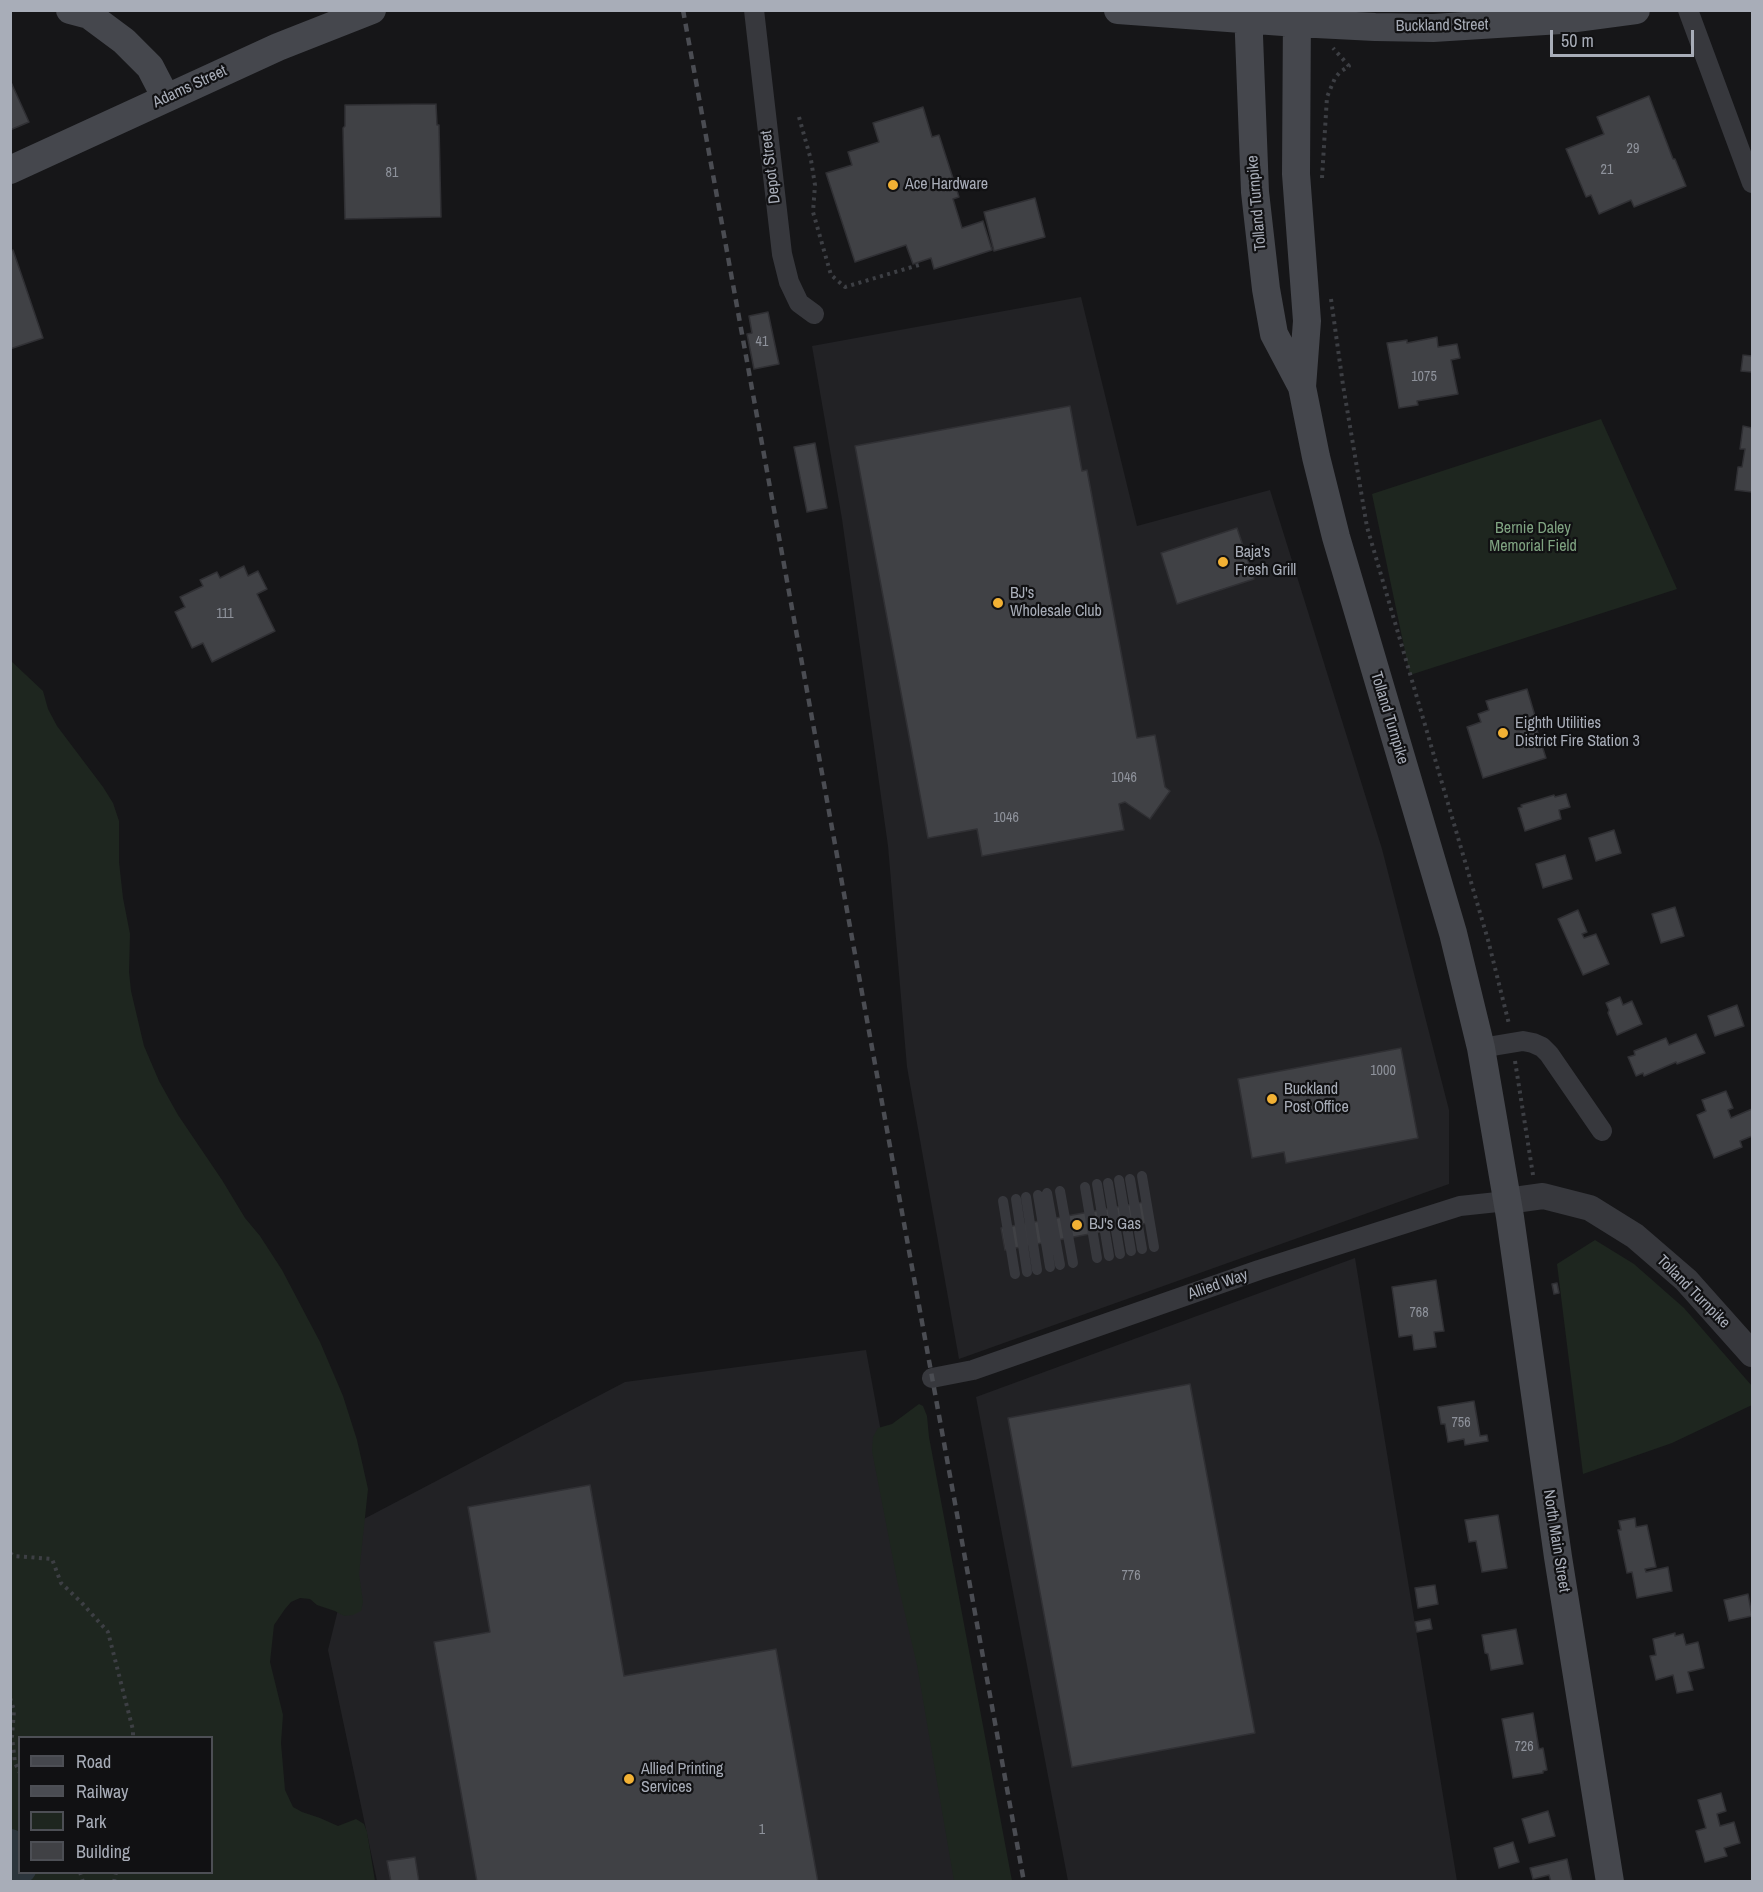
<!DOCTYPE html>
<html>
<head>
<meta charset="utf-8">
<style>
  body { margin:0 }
  #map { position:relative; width:1763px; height:1892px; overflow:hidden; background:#161618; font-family:"Archivo Narrow",sans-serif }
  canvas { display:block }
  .frame { position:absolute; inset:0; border:12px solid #a8adb8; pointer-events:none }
  .legend { position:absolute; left:18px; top:1736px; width:195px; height:138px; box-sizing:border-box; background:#111113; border:2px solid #4d4f55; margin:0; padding:8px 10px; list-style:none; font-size:18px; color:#a8adb8 }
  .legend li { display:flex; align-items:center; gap:12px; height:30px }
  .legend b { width:30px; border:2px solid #4d4f55 }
  .scale { position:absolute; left:1550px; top:30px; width:144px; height:27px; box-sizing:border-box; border:3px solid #a8adb8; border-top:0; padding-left:8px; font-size:18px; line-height:21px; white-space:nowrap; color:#a8adb8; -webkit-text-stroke:4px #111113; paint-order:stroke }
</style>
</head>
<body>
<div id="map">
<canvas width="1763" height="1892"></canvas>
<div class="frame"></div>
<ul class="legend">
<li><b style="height:8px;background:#45474d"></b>Road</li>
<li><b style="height:8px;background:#4a4c52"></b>Railway</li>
<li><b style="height:16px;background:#1e261f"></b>Park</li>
<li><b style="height:16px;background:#404145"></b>Building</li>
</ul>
<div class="scale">50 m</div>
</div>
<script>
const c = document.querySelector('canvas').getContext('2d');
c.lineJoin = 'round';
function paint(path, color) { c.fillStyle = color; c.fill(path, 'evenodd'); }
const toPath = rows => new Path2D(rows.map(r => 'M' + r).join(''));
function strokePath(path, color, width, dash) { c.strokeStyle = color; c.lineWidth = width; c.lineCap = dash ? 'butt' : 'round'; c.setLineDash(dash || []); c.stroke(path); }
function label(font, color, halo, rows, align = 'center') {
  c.font = font + ' "Archivo Narrow",sans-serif'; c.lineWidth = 4.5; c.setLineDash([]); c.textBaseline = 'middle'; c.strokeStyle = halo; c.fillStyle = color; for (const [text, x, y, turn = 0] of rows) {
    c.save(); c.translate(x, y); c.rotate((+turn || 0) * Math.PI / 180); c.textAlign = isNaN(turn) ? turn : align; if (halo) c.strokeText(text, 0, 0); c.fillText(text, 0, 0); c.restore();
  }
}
paint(toPath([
  [1081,297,1137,526,1270,490,1382,849,1449,1110,1449,1184,959,1359,907,1067,888,846,842,519,812,346],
  [1355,1258,1457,1881,1068,1881,976,1397],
  [866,1350,963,1881,377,1881,328,1650,360,1521,625,1382]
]), '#222225');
paint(toPath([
  [1601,419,1677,589,1410,675,1372,494],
  [10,660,43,691,48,709,57,726,103,787,113,803,119,821,119,862,123,898,130,934,129,972,131,991,144,1046,159,1081,178,1115,222,1180,245,1218,260,1236,282,1270,320,1342,343,1396,357,1440,368,1489,359,1574,363,1602,361,1611,353,1615,344,1616,335,1611,317,1605,310,1599,300,1598,291,1602,285,1609,274,1625,270,1662,283,1715,281,1743,285,1790,293,1807,302,1812,320,1818,338,1826,356,1819,364,1824,367,1832,375,1881,11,1881],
  [20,1738,212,1738,212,1872,20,1872],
  [1595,1240,1634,1264,1684,1308,1752,1386,1752,1405,1672,1443,1583,1474,1557,1264],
  [919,1404,923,1406,927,1416,929,1437,1012,1881,954,1881,917,1665,897,1580,872,1451,873,1437,878,1428,892,1424]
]), '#1e261f');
strokePath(toPath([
  [10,1846,20,1867]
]), '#2c353c', 34);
const building = toPath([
  [10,80,29,122,10,130,10,80],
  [1649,96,1673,159,1675,159,1686,186,1634,207,1631,200,1599,214,1591,195,1586,197,1566,149,1604,134,1597,117,1649,96],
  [436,104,437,125,439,125,441,217,345,219,343,128,345,126,345,105,436,104],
  [923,107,932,137,939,135,959,197,953,199,962,228,983,221,992,250,934,269,931,258,913,264,906,245,855,262,826,173,852,165,848,152,879,142,873,123,923,107],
  [1035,198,1045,237,994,251,984,212,1035,198],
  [13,250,43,338,10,349,10,251,13,250],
  [768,312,779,364,754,369,747,334,752,333,749,316,768,312],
  [1437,337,1438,347,1457,344,1460,358,1451,360,1458,394,1417,401,1418,405,1399,408,1387,343,1407,340,1407,343,1437,337],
  [1743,355,1752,356,1752,372,1741,371,1743,355],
  [1070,406,1082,471,1087,470,1137,738,1155,735,1165,787,1170,791,1150,819,1125,802,1119,804,1124,830,982,856,977,829,928,838,855,446,1070,406],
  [1743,426,1752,428,1752,492,1735,490,1738,467,1742,467,1745,449,1740,449,1743,426],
  [815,443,827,508,807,512,794,447,815,443],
  [1237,528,1254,579,1177,604,1161,553,1237,528],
  [244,566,248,576,258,571,267,589,257,594,275,631,212,662,203,643,192,648,175,612,185,607,180,597,203,586,200,580,217,572,220,578,244,566],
  [1527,689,1538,726,1536,727,1546,758,1483,778,1467,727,1481,722,1478,714,1489,710,1486,701,1527,689],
  [1566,794,1570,807,1559,810,1561,819,1525,831,1518,808,1522,807,1521,805,1554,795,1555,797,1566,794],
  [1614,830,1621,853,1596,861,1589,838,1614,830],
  [1565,855,1572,879,1543,888,1536,864,1565,855],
  [1675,907,1684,936,1661,943,1652,914,1675,907],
  [1578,910,1587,932,1582,934,1584,938,1596,934,1609,964,1583,975,1558,919,1578,910],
  [1620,997,1623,1005,1632,1001,1642,1024,1617,1035,1608,1013,1609,1010,1606,1003,1620,997],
  [1737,1005,1744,1026,1715,1036,1708,1016,1737,1005],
  [1696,1034,1705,1053,1677,1064,1676,1062,1644,1076,1643,1073,1636,1076,1628,1057,1635,1055,1634,1051,1666,1038,1669,1045,1696,1034],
  [1401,1048,1418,1138,1286,1163,1284,1152,1252,1158,1238,1079,1401,1048],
  [1726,1091,1733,1108,1728,1110,1731,1118,1752,1109,1752,1136,1740,1141,1742,1147,1714,1158,1697,1115,1706,1111,1702,1100,1726,1091],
  [1149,1201,1153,1222,1005,1250,1001,1228,1149,1201],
  [1436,1280,1444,1331,1434,1332,1436,1347,1414,1350,1412,1335,1399,1337,1392,1287,1436,1280],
  [1557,1283,1559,1293,1554,1294,1552,1284,1557,1283],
  [1190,1384,1255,1733,1072,1767,1008,1418,1190,1384],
  [1474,1401,1480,1436,1487,1435,1488,1441,1465,1445,1464,1439,1448,1442,1445,1424,1441,1424,1438,1407,1474,1401],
  [590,1485,624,1676,776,1649,818,1882,477,1882,434,1642,490,1632,468,1507,590,1485],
  [1498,1515,1507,1568,1482,1572,1476,1541,1469,1542,1465,1520,1498,1515],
  [1635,1518,1636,1527,1647,1525,1656,1567,1645,1569,1646,1572,1668,1567,1672,1591,1637,1598,1632,1572,1627,1573,1618,1530,1621,1530,1619,1521,1635,1518],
  [1435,1585,1438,1604,1418,1608,1415,1588,1435,1585],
  [1748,1594,1752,1616,1729,1621,1724,1600,1748,1594],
  [1430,1619,1432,1629,1417,1632,1415,1622,1430,1619],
  [1516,1629,1523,1664,1491,1670,1488,1654,1485,1653,1482,1635,1516,1629],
  [1675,1633,1675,1636,1683,1634,1686,1645,1698,1642,1704,1668,1688,1672,1693,1690,1677,1693,1673,1675,1656,1680,1650,1656,1656,1655,1653,1639,1675,1633],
  [1533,1713,1539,1749,1543,1748,1547,1770,1543,1771,1543,1773,1513,1778,1502,1719,1533,1713],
  [1721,1793,1726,1811,1717,1814,1720,1826,1734,1822,1740,1843,1724,1848,1727,1856,1705,1862,1696,1831,1706,1828,1698,1800,1721,1793],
  [1548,1811,1555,1836,1529,1843,1522,1819,1548,1811],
  [1513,1842,1519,1862,1499,1868,1494,1848,1513,1842],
  [415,1857,419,1882,391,1882,387,1861,415,1857],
  [1567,1859,1572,1882,1551,1882,1549,1875,1533,1879,1530,1868,1567,1859]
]);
paint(building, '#404145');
strokePath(building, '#303034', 1.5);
strokePath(toPath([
  [799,117,811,160,815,185,813,212,831,275,845,287,922,264],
  [1322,178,1327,97,1335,78,1340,72,1349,66,1333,48],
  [1331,299,1343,385,1367,527,1488,940,1509,1024],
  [1515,1061,1533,1175],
  [10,1553,14,1556,52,1559,61,1583,81,1602,108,1632,133,1730,133,1738],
  [10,1698,14,1710,12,1737,15,1763,20,1773],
  [80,1872,83,1882],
  [114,1882,116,1872]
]), '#3d3f44', 4, [3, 4.5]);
strokePath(toPath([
  [1142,1176,1154,1247],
  [1130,1179,1142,1249],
  [1119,1180,1131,1251],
  [1108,1183,1120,1254],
  [1097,1184,1109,1256],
  [1085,1187,1097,1258],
  [1060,1191,1073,1263],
  [1047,1193,1060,1265],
  [1038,1195,1050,1267],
  [1026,1197,1037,1270],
  [1016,1199,1027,1272],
  [1003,1201,1015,1274]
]), '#37383d', 10);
strokePath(toPath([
  [754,10,782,254,789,282,799,303,814,314],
  [1688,10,1752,183],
  [1481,1048,1523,1041,1533,1043,1542,1047,1549,1054,1602,1131],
  [932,1378,973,1370,1259,1270,1460,1206,1507,1201]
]), '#37383d', 20);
strokePath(toPath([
  [1507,1201,1543,1196,1590,1208,1635,1236,1686,1280,1752,1354]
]), '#37383d', 26);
strokePath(toPath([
  [70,10,89,15,124,41,150,67,166,98],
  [1118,10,1297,23,1375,27,1433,28,1561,20,1636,10],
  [1248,10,1255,192,1266,289,1274,334,1302,387],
  [1297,10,1296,174,1307,321,1302,387,1316,457,1336,537,1453,933,1481,1048,1510,1217,1558,1557,1610,1882],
  [10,170,278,47,372,10]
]), '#45474d', 28);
strokePath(toPath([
  [683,10,1024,1882]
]), '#4a4c52', 4.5, [8, 6]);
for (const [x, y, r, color] of [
  [893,185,6,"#f2b134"],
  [1223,562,6,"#f2b134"],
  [998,603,6,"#f2b134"],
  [1503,733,6,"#f2b134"],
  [1272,1099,6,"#f2b134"],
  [1077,1225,6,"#f2b134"],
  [629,1779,6,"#f2b134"]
]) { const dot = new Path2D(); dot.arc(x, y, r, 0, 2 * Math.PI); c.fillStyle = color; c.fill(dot); strokePath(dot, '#111113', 2); }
label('14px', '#8e929b', null, [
  ["29",1633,149],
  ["21",1607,170],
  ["81",392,173],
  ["41",762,342],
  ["1075",1424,377],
  ["111",225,614],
  ["1046",1124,778],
  ["1046",1006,818],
  ["1000",1383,1071],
  ["768",1419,1313],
  ["756",1461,1423],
  ["776",1131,1576],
  ["726",1524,1747],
  ["1",762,1830]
]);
label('16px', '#a8adb8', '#111113', [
  ["Buckland Street",1442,26,-1],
  ["Adams Street",190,87,-25],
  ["Depot Street",771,167,-97],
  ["Tolland Turnpike",1257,203,-95],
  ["Tolland Turnpike",1389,718,73],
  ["Allied Way",1218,1285,-19],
  ["Tolland Turnpike",1693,1292,45],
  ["North Main Street",1556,1541,81]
]);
label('16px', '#a8adb8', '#111113', [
  ["Ace Hardware",905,185],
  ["Baja's",1235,553],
  ["Fresh Grill",1235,571],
  ["BJ's",1010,594],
  ["Wholesale Club",1010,612],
  ["Eighth Utilities",1515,724],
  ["District Fire Station 3",1515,742],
  ["Buckland",1284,1090],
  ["Post Office",1284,1108],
  ["BJ's Gas",1089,1225],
  ["Allied Printing",641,1770],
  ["Services",641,1788]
], 'left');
label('16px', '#7fa381', '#111113', [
  ["Bernie Daley",1533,529],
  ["Memorial Field",1533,547]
]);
</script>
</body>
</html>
